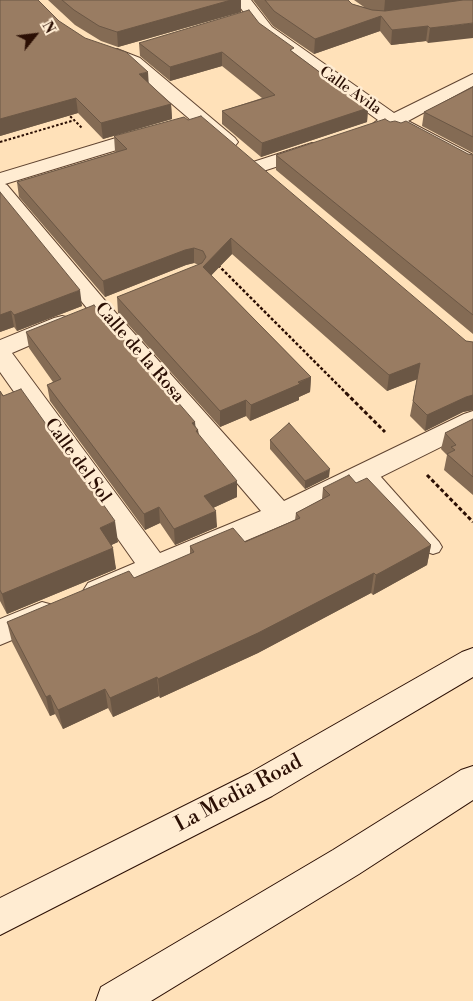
<!DOCTYPE html>
<html>
<head>
<meta charset="utf-8">
<style>
  body { margin:0 }
  #map { position:relative; width:473px; height:1001px; overflow:hidden; background:#ffe1b9; font-family:"Libre Bodoni",serif }
  canvas { display:block }
  .north { position:absolute; left:10px; top:10px; width:50px; height:50px; -webkit-text-stroke:4px #ffecd2; paint-order:stroke; rotate:61deg; font-size:14px; font-weight:700; line-height:20px; text-align:center; color:#2b0f04 }
  .north::after { content:''; display:block; margin:auto; width:18px; height:22px; background:#2b0f04; clip-path:polygon(50% 0,100% 100%,50% 72%,0 100%) }
</style>
</head>
<body>
<div id="map">
<canvas width="473" height="1001"></canvas>
<div class="north">N</div>
</div>
<script>
const c = document.querySelector('canvas').getContext('2d');
c.lineJoin = 'round';
const toPath = rows => new Path2D(rows.map(r => 'M' + r).join(''));
function strokePath(path, color, width, dash) { c.strokeStyle = color; c.lineWidth = width; c.lineCap = dash ? 'butt' : 'round'; c.setLineDash(dash || []); c.stroke(path); }
function paint(path, color) { c.fillStyle = color; c.fill(path, 'evenodd'); }
function label(font, color, halo, rows, align = 'center') {
  c.font = font + ' "Libre Bodoni",serif'; c.lineWidth = 5; c.setLineDash([]); c.textBaseline = 'middle'; c.strokeStyle = halo; c.fillStyle = color; for (const [text, x, y, turn = 0] of rows) {
    c.save(); c.translate(x, y); c.rotate((+turn || 0) * Math.PI / 180); c.textAlign = isNaN(turn) ? turn : align; if (halo) c.strokeText(text, 0, 0); c.fillText(text, 0, 0); c.restore();
  }
}
const service = toPath([
  [367,466,373,468,439,542,442,547,439,552,433,554,427,552,361,476,358,472,361,468,367,466]
]);
const minor = toPath([
  [235,0,251,0,272,27,394,113,473,74,473,86,408,121,473,155,473,169,466,167,392,128,381,131,374,129,371,125,378,120,260,35,235,0],
  [117,49,140,58,235,138,238,142,235,146,228,148,221,146,128,66,111,58,108,54,111,50,117,49],
  [149,128,156,130,159,134,156,138,5,184,7,185,107,303,284,501,464,414,473,411,473,431,290,522,98,603,88,599,83,591,88,583,135,563,0,372,0,340,54,318,62,316,70,318,74,323,70,328,12,353,160,553,261,511,91,313,0,202,0,173,149,128],
  [312,143,319,145,322,149,319,153,257,173,250,171,247,167,250,163,312,143],
  [42,602,53,605,57,614,53,623,0,645,0,619,42,602]
]);
const secondary = toPath([
  [473,648,473,677,272,796,0,935,0,898,248,774,462,652,473,648],
  [473,766,473,800,359,874,151,1001,96,1001,101,987,333,850,461,770,473,766]
]);
strokePath(service, '#604431', 2);
strokePath(minor, '#604431', 2);
strokePath(secondary, '#2b0f04', 2);
strokePath(toPath([
  [67,113,82,128],
  [0,142,75,120]
]), '#2b0f04', 2, [2.5, 2]);
strokePath(toPath([
  [218,265,348,395]
]), '#2b0f04', 2.5, [3, 2]);
strokePath(toPath([
  [346,393,385,432],
  [427,475,473,522]
]), '#2b0f04', 3, [4, 2.5]);
paint(service, '#ffecd2');
paint(minor, '#ffecd2');
paint(secondary, '#ffecd2');
paint(toPath([
  [0,0,59,21,149,84,171,104,172,119,103,139,78,113,0,136],
  [48,0,241,0,241,12,118,47,101,41,75,25],
  [253,0,348,0,352,4,364,7,354,0,473,0,428,43,426,41,391,45,380,31,314,54,273,26],
  [259,23,294,53,368,108,367,122,261,157,222,124,222,111,262,98,222,66,170,81,140,56,139,43],
  [473,87,473,153,422,126,424,112],
  [390,122,468,154,473,155,473,334,276,170,276,155],
  [114,136,466,341,473,342,473,410,463,412,425,431,410,416,417,379,387,391,232,254,211,275,311,377,310,392,299,397,299,400,250,421,246,416,220,427,118,313,117,297,199,265,194,263,186,265,105,297,19,197,17,182,116,152,115,151],
  [0,192,82,306,17,331,14,327,0,332],
  [26,332,195,422,195,426,198,430,199,435,237,497,213,508,217,527,175,545,160,523,145,530,50,401,47,385,53,382,29,348],
  [0,391,118,542,111,545,116,569,7,614,0,601],
  [473,419,473,495,444,470,447,455,441,449,445,433],
  [270,440,329,477,305,489,270,449],
  [356,483,431,545,427,565,373,595,371,593,258,653,160,698,159,696,113,717,108,708,63,729,55,714,50,716,12,642,7,622,134,578,190,554,190,546,245,542,295,520,296,513,322,499,323,488]
]), '#846b54');
paint(toPath([
  [231,0,241,0,241,12,118,47,117,32],
  [385,0,471,0,384,12],
  [381,16,380,31,314,54,315,39],
  [473,23,473,38,428,43,430,28],
  [428,26,426,41,391,45,392,30],
  [222,52,222,66,170,81,170,67],
  [148,72,149,87,139,74],
  [76,98,78,113,0,136,0,119],
  [171,104,172,119,103,139,101,123],
  [368,108,367,122,261,157,262,143],
  [231,238,232,254,204,283,203,267],
  [194,248,194,263,186,265,105,297,103,281,185,250],
  [80,290,82,306,17,331,14,315],
  [11,311,14,327,0,332,0,315],
  [420,363,418,379,387,391,389,375],
  [311,377,310,392,299,397,299,400,250,421,251,405],
  [473,395,473,410,463,412,425,431,427,415,466,397],
  [246,400,246,416,220,427,220,411],
  [195,422,196,431,198,430,199,446,192,423],
  [330,469,329,477,305,489,305,481],
  [237,481,237,497,204,512,204,496],
  [159,507,160,523,145,530,144,514],
  [216,511,217,527,175,545,174,529],
  [115,521,118,542,103,549,100,528],
  [431,545,427,565,373,595,376,575],
  [113,548,116,569,7,614,2,594],
  [374,573,371,593,258,653,160,698,158,679],
  [157,677,159,696,113,717,110,698],
  [105,689,108,708,63,729,58,710],
  [50,695,55,714,50,716,46,697]
]), '#6b5745');
const building = toPath([
  [0,0,38,0,59,21,85,38,126,52,148,72,139,74,171,104,101,123,76,98,0,119,0,0],
  [62,0,231,0,117,32,99,26,74,10,62,0],
  [265,0,348,0,352,4,372,10,385,11,463,0,473,0,473,23,430,28,428,26,392,30,381,16,315,39,274,11,265,0],
  [249,10,259,23,294,48,290,50,368,108,262,143,222,111,275,95,222,52,170,67,139,43,249,10],
  [473,87,473,137,424,112,473,87],
  [201,116,466,341,473,342,473,395,466,397,427,415,413,401,420,363,389,375,231,238,203,267,311,377,298,382,300,384,251,405,246,400,220,411,117,297,202,263,206,257,203,251,194,248,185,250,103,281,17,182,127,149,114,136,184,117,188,120,201,116],
  [385,119,390,122,395,121,401,123,406,121,468,154,473,155,473,315,276,155,385,119],
  [0,192,80,290,14,315,11,311,0,315,0,192],
  [94,305,195,422,192,423,198,430,196,431,237,481,204,496,216,511,174,529,159,507,144,514,47,385,61,379,26,332,94,305],
  [21,389,115,521,100,528,113,548,2,594,0,590,0,391,3,396,21,389],
  [473,419,473,477,447,454,455,450,451,447,456,445,445,433,473,419],
  [289,423,330,469,305,481,270,440,289,423],
  [349,475,356,483,367,478,431,545,376,575,374,573,258,633,158,679,157,677,110,698,105,689,58,710,50,695,46,697,7,622,129,571,134,578,194,552,190,546,233,528,245,542,300,518,296,513,330,495,323,488,349,475]
]);
paint(building, '#997c62');
strokePath(building, '#6b5745', 1);
label('15px', '#2b0f04', '#ffecd2', [
  ["Calle Avila",350,91,35]
]);
label('18px', '#2b0f04', '#ffecd2', [
  ["Calle de la Rosa",139,353,49],
  ["Calle del Sol",77,461,54]
]);
label('21px', '#2b0f04', '#ffecd2', [
  ["La Media Road",239,794,-28]
]);
</script>
</body>
</html>
